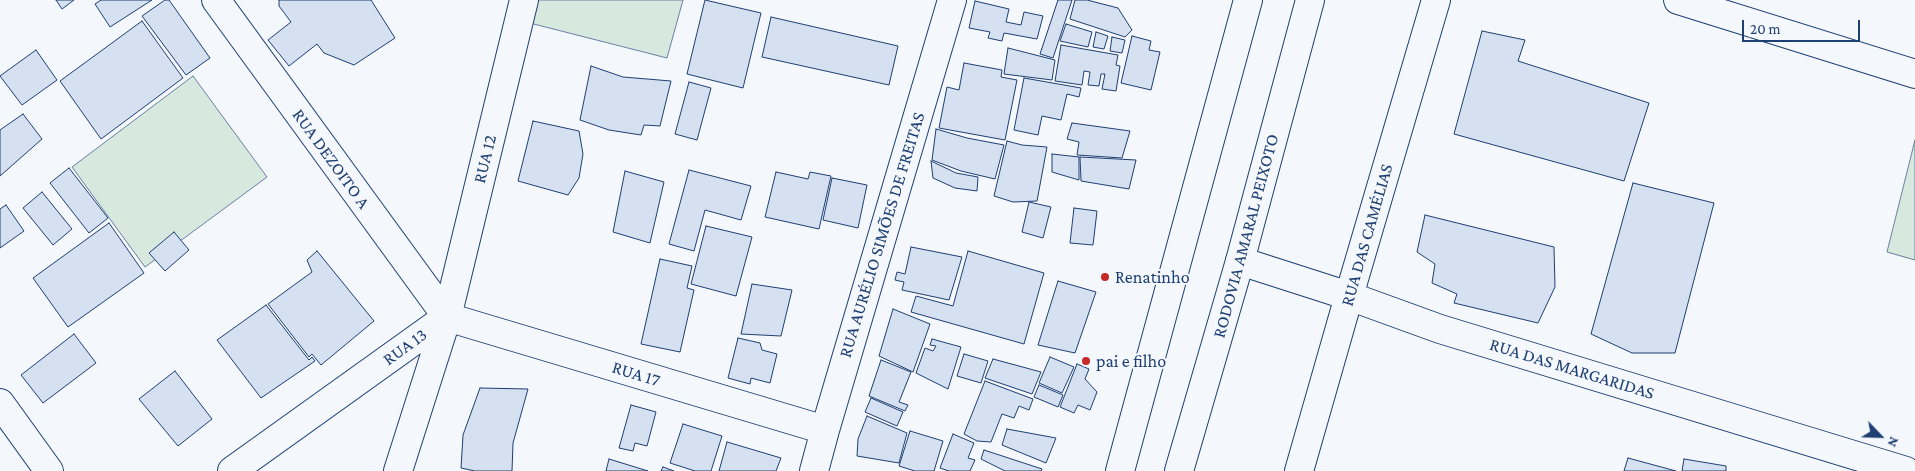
<!DOCTYPE html>
<html>
<head>
<meta charset="utf-8">
<style>
  body { margin:0 }
  #map { position:relative; width:1915px; height:471px; overflow:hidden; background:#f4f7fb; font-family:"Crimson Pro",serif }
  canvas { display:block }
  .north { position:absolute; left:1855px; top:411px; width:50px; height:50px; -webkit-text-stroke:4px #f4f7fb; paint-order:stroke; rotate:114deg; font-size:14px; font-weight:700; line-height:20px; text-align:center; color:#1d3f73 }
  .north::after { content:''; display:block; margin:auto; width:18px; height:22px; background:#1d3f73; clip-path:polygon(50% 0,100% 100%,50% 72%,0 100%) }
  .scale { position:absolute; left:1742px; top:20px; width:118px; height:22px; box-sizing:border-box; border:2px solid #1d3f73; border-top:0; padding-left:6px; font-size:15px; line-height:18px; white-space:nowrap; color:#1d3f73; -webkit-text-stroke:4px #f4f7fb; paint-order:stroke }
</style>
</head>
<body>
<div id="map">
<canvas width="1915" height="471"></canvas>
<div class="north">N</div>
<div class="scale">20 m</div>
</div>
<script>
const c = document.querySelector('canvas').getContext('2d');
c.lineJoin = 'round';
function paint(path, color) { c.fillStyle = color; c.fill(path, 'evenodd'); }
const toPath = rows => new Path2D(rows.map(r => 'M' + r).join(''));
function strokePath(path, color, width, dash) { c.strokeStyle = color; c.lineWidth = width; c.lineCap = dash ? 'butt' : 'round'; c.setLineDash(dash || []); c.stroke(path); }
function label(font, color, halo, rows, align = 'center') {
  c.font = font + ' "Crimson Pro",serif'; c.lineWidth = 4; c.setLineDash([]); c.textBaseline = 'middle'; c.strokeStyle = halo; c.fillStyle = color; for (const [text, x, y, turn = 0] of rows) {
    c.save(); c.translate(x, y); c.rotate((+turn || 0) * Math.PI / 180); c.textAlign = isNaN(turn) ? turn : align; if (halo) c.strokeText(text, 0, 0); c.fillText(text, 0, 0); c.restore();
  }
}
const green = toPath([
  [527,0,683,0,667,58,522,21,527,0],
  [193,76,267,177,145,267,72,167,193,76],
  [1915,140,1915,260,1887,252,1915,140]
]);
paint(green, '#d7e8df');
strokePath(green, '#687fa3', 1);
const building = toPath([
  [56,0,74,0,62,9,56,0],
  [101,0,152,0,110,27,95,4,101,0],
  [165,0,169,0,210,58,186,75,142,16,165,0],
  [279,0,371,0,395,38,354,65,324,53,317,44,289,66,268,40,291,22,279,6,279,0],
  [705,0,761,13,743,88,687,74,705,0],
  [1058,0,1072,0,1053,58,1040,54,1058,0],
  [1075,0,1087,0,1118,8,1132,30,1125,37,1070,19,1075,0],
  [975,1,1009,9,1006,22,1021,25,1024,12,1043,16,1037,39,1004,33,1002,41,988,38,990,32,969,28,975,1],
  [771,17,898,46,889,85,762,57,771,17],
  [142,21,183,78,101,139,60,81,142,21],
  [1066,24,1092,32,1088,47,1060,41,1066,24],
  [1482,31,1525,40,1518,61,1649,103,1624,181,1454,134,1482,31],
  [1096,32,1108,36,1104,49,1093,47,1096,32],
  [1132,36,1151,41,1149,50,1160,52,1151,90,1121,83,1132,36],
  [1112,37,1125,40,1122,53,1110,51,1112,37],
  [1061,45,1118,55,1116,65,1120,66,1116,91,1102,89,1105,74,1101,74,1099,86,1088,85,1090,72,1084,71,1082,85,1055,81,1061,45],
  [1008,48,1055,60,1052,80,1004,74,1008,48],
  [36,50,57,80,22,105,0,76,36,50],
  [964,63,1002,70,1001,77,1017,80,1005,140,939,128,947,87,959,90,964,63],
  [591,66,623,77,671,81,660,126,644,125,641,135,609,130,580,120,591,66],
  [1024,78,1081,88,1079,97,1067,94,1061,120,1042,116,1038,135,1014,130,1024,78],
  [689,82,711,88,697,140,675,134,689,82],
  [23,114,42,139,0,176,0,130,23,114],
  [533,121,579,131,583,154,579,178,568,195,518,181,533,121],
  [1072,123,1130,131,1122,158,1077,155,1079,142,1067,139,1072,123],
  [936,129,967,138,1004,145,995,179,961,171,932,160,936,129],
  [1007,141,1022,145,1047,147,1037,201,1013,202,994,196,1007,141],
  [1052,154,1079,157,1079,180,1052,172,1052,154],
  [1080,157,1136,160,1129,189,1081,181,1080,157],
  [931,161,956,173,978,177,977,191,955,188,933,178,931,161],
  [69,168,108,218,89,233,50,183,69,168],
  [689,170,751,186,741,220,705,210,694,251,669,244,689,170],
  [625,171,664,182,650,243,613,232,625,171],
  [776,172,808,179,810,172,831,176,819,229,765,217,776,172],
  [832,178,867,185,858,228,823,220,832,178],
  [1633,183,1714,203,1675,353,1632,353,1591,334,1633,183],
  [42,192,72,229,53,245,23,208,42,192],
  [1029,202,1051,207,1043,238,1022,232,1029,202],
  [6,205,24,231,0,248,0,209,6,205],
  [1074,208,1097,211,1093,245,1070,243,1074,208],
  [1425,215,1554,247,1555,287,1538,323,1454,303,1457,294,1432,283,1435,264,1417,252,1425,215],
  [109,223,144,273,68,327,33,278,109,223],
  [706,226,752,237,736,296,691,284,706,226],
  [174,232,189,250,165,271,149,253,174,232],
  [911,247,962,257,949,300,902,290,904,282,895,280,897,272,905,274,911,247],
  [317,251,374,321,321,365,312,354,309,357,268,304,312,272,307,260,317,251],
  [968,251,1044,273,1024,344,911,312,916,296,953,306,968,251],
  [660,259,692,266,687,288,694,290,680,352,641,344,660,259],
  [1058,281,1096,292,1075,353,1038,345,1058,281],
  [752,284,792,290,781,336,741,334,752,284],
  [266,305,309,360,312,357,315,361,261,398,217,340,266,305],
  [893,309,930,324,913,372,879,356,893,309],
  [74,334,96,363,43,403,21,375,74,334],
  [738,338,760,343,762,350,777,354,770,383,751,378,750,384,728,378,738,338],
  [932,339,961,347,948,389,916,373,925,348,933,351,936,346,930,345,932,339],
  [964,354,988,361,981,383,957,376,964,354],
  [1050,357,1074,367,1062,393,1039,383,1050,357],
  [993,359,1041,372,1032,394,985,378,993,359],
  [881,360,911,372,899,402,908,405,905,411,869,396,881,360],
  [1077,364,1089,369,1085,379,1097,392,1090,410,1078,405,1074,413,1060,407,1077,364],
  [175,371,212,419,178,446,139,399,175,371],
  [985,381,1033,399,1029,410,1019,406,1014,418,1002,414,991,442,977,441,964,434,985,381],
  [1039,385,1063,395,1058,407,1034,397,1039,385],
  [480,388,528,389,513,443,512,471,475,471,461,468,463,435,480,388],
  [871,398,903,412,897,426,865,412,871,398],
  [631,405,656,412,647,446,635,443,633,451,619,448,631,405],
  [867,416,907,433,899,463,857,456,858,439,867,416],
  [683,424,722,436,711,471,695,471,670,463,683,424],
  [1007,429,1056,438,1046,463,1002,445,1007,429],
  [910,431,943,441,934,471,915,471,899,466,910,431],
  [953,434,974,443,968,458,975,460,970,471,949,471,940,468,953,434],
  [727,442,781,458,776,471,719,471,727,442],
  [984,450,1042,469,1041,471,1005,471,981,459,984,450],
  [1628,458,1676,471,1624,471,1628,458],
  [609,459,648,471,606,471,609,459],
  [1684,459,1726,466,1726,471,1682,471,1684,459],
  [663,467,674,471,661,471,663,467]
]);
paint(building, '#d5e0f0');
strokePath(building, '#1d3f73', 1);
const minor = toPath([
  [216,0,447,317],
  [1678,0,1915,74],
  [1240,261,1349,296,1440,329,1906,471],
  [447,317,825,430],
  [0,403,49,471],
  [232,471,447,317],
  [398,471,447,317,524,0],
  [814,471,825,430,952,0],
  [1299,471,1349,296,1436,0]
]);
const highway = toPath([
  [1120,471,1248,0],
  [1179,471,1240,261,1310,0]
]);
strokePath(minor, '#1d3f73', 30);
strokePath(highway, '#1d3f73', 30);
strokePath(minor, '#f4f7fb', 28);
strokePath(highway, '#f4f7fb', 28);
for (const [x, y, r, color] of [
  [1105,277,5,"#c62828"],
  [1086,361,5,"#c62828"]
]) { const dot = new Path2D(); dot.arc(x, y, r, 0, 2 * Math.PI); c.fillStyle = color; c.fill(dot); strokePath(dot, '#f4f7fb', 2); }
label('18px', '#1d3f73', '#f4f7fb', [
  ["RUA DEZOITO A",331,159,54],
  ["RUA 12",485,159,-76],
  ["RUA AURÉLIO SIMÕES DE FREITAS",882,235,-73],
  ["RUA DAS CAMÉLIAS",1367,235,-74],
  ["RODOVIA AMARAL PEIXOTO",1246,236,-75],
  ["RUA 13",405,347,-36],
  ["RUA DAS MARGARIDAS",1572,369,17],
  ["RUA 17",636,374,17]
]);
label('18px', '#1d3f73', '#f4f7fb', [
  ["Renatinho",1115,277],
  ["pai e filho",1096,361]
], 'left');
</script>
</body>
</html>
